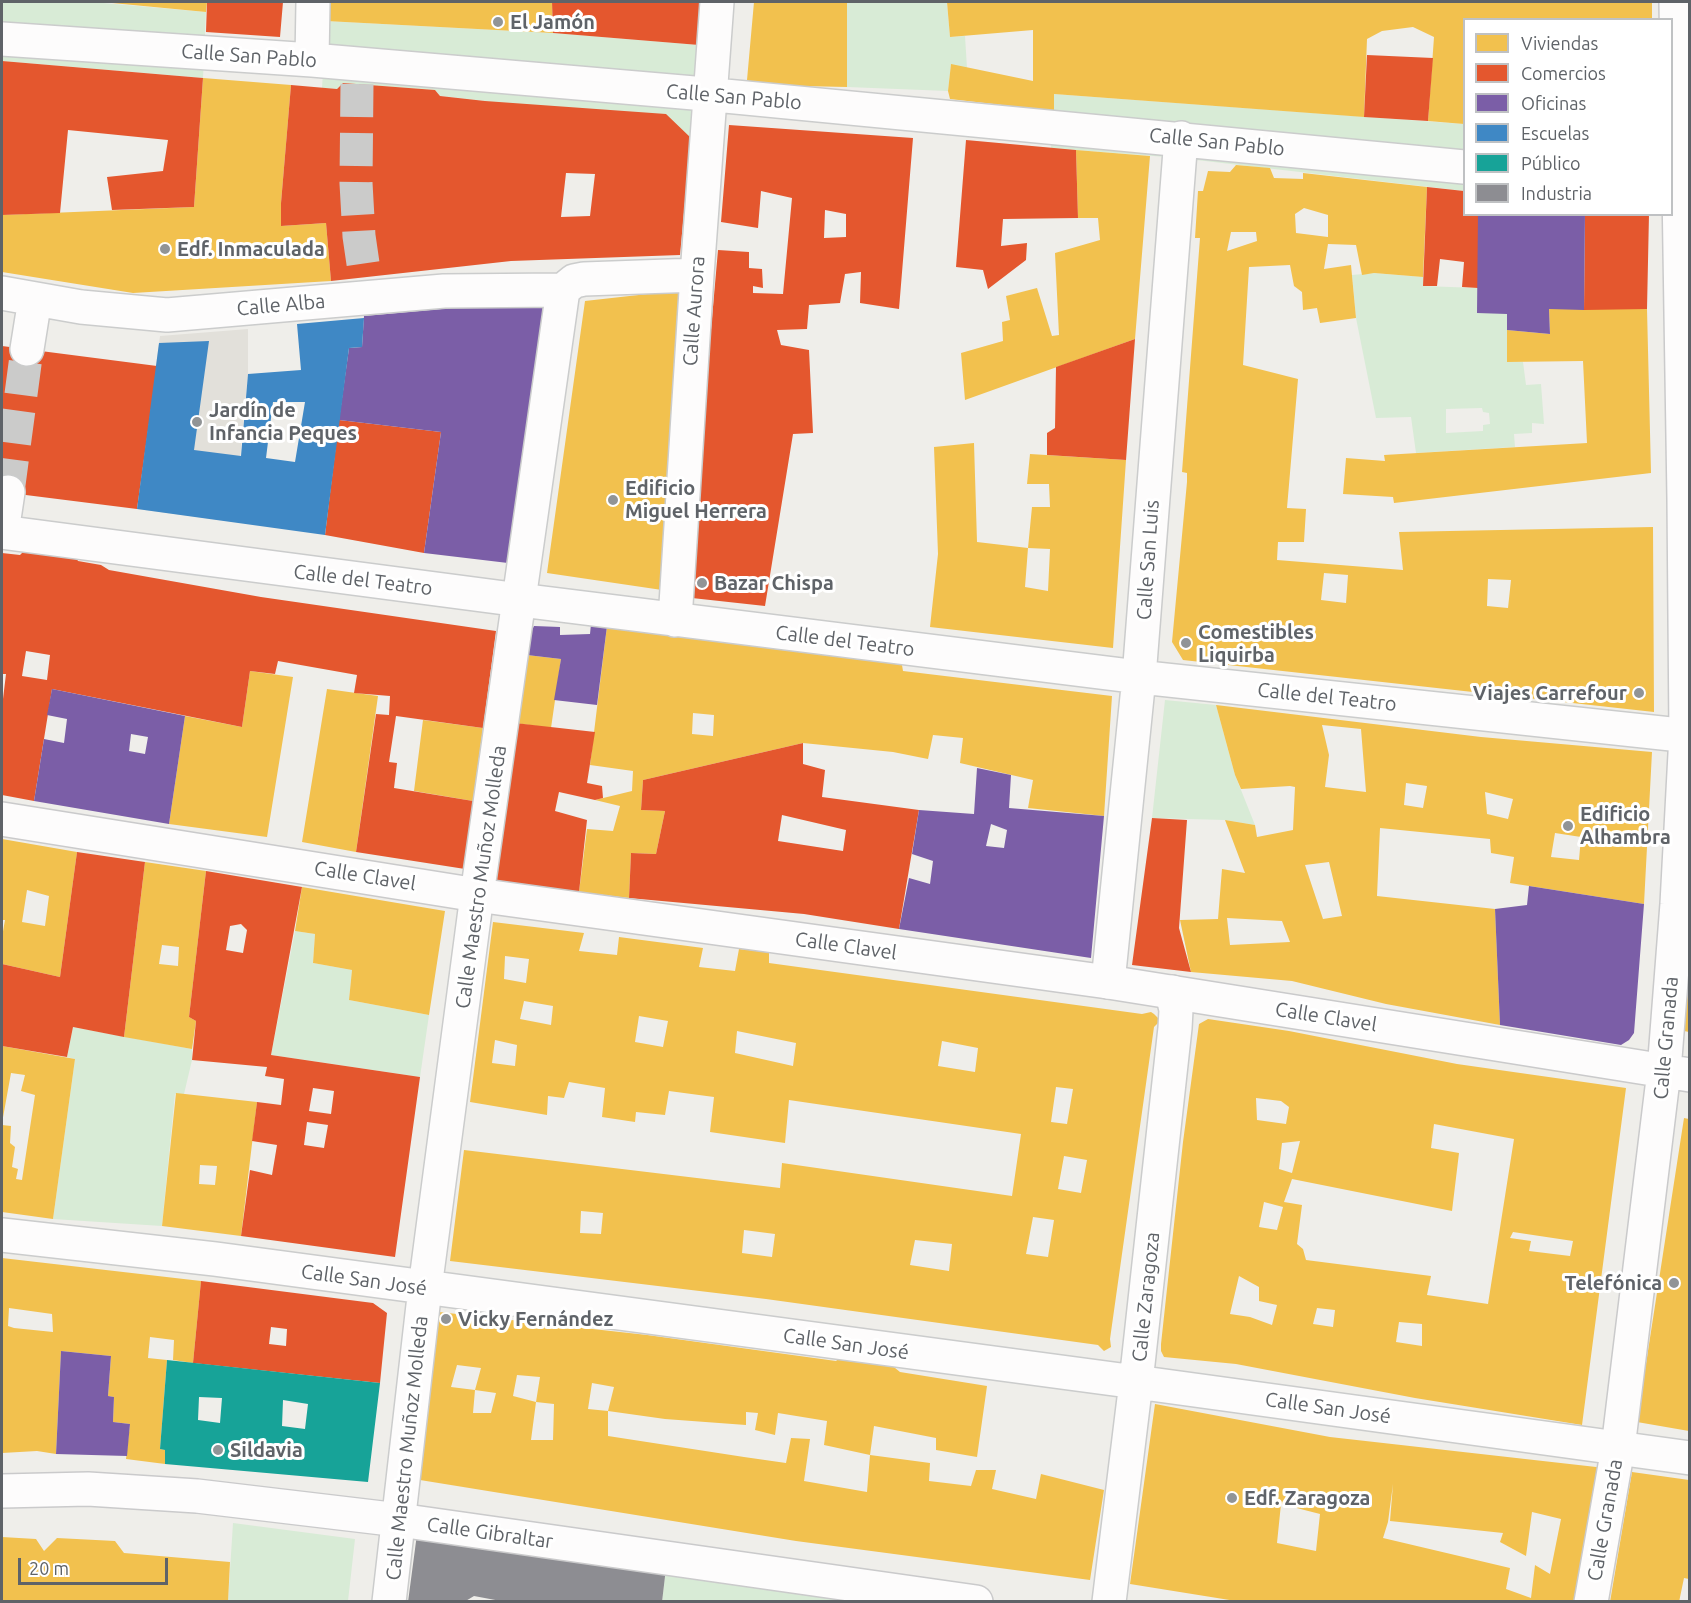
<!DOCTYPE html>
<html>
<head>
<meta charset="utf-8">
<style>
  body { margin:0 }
  #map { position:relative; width:1691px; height:1603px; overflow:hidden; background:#efeeea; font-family:Ubuntu,sans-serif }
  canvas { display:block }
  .frame { position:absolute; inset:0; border:3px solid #5f6368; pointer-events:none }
  .legend { position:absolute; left:1463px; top:18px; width:210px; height:198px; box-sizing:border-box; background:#fff; border:2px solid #bfc1c3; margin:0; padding:8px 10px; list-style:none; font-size:18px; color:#5f6368 }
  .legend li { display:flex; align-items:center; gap:12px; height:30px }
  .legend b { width:30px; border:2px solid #bfc1c3 }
  .scale { position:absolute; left:18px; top:1558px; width:150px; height:27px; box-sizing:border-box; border:3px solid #5f6368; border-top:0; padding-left:8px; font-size:18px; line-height:21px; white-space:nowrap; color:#5f6368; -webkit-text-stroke:4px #fff; paint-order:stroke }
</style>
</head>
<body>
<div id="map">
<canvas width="1691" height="1603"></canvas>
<div class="frame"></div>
<ul class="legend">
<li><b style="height:16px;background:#f2c14e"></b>Viviendas</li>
<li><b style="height:16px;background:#e4572e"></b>Comercios</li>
<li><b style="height:16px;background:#7b5ea7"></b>Oficinas</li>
<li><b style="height:16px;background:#3f88c5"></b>Escuelas</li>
<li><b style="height:16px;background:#17a398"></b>Público</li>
<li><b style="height:16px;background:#8d8d92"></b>Industria</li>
</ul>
<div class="scale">20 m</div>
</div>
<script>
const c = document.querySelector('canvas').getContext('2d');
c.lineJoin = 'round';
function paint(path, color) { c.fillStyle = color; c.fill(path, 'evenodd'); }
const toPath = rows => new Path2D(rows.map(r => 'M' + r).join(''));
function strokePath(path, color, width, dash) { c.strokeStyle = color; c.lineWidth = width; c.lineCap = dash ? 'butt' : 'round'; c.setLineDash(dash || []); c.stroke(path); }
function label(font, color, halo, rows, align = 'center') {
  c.font = font + ' Ubuntu,sans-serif'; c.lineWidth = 6; c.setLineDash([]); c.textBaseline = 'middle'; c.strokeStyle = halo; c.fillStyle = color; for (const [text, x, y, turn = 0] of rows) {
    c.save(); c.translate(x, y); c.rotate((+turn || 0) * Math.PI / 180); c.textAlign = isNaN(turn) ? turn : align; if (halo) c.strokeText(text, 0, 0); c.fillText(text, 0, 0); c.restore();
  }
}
paint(toPath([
  [248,329,248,374,234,522,137,509,160,336]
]), '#e2e0da');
paint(toPath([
  [2,2,92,2,206,12,203,78,2,61],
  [847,2,947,2,950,37,965,36,967,68,951,65,948,91,847,87],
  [326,21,553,33,699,45,691,138,485,101,440,96,435,90,343,83,337,89,322,88],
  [1054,94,1464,124,1464,191,1179,158,1051,148],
  [1374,273,1423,277,1423,286,1478,288,1507,314,1507,362,1523,362,1526,385,1541,384,1544,424,1532,423,1532,433,1514,434,1515,447,1416,453,1411,417,1376,418,1356,318,1352,275],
  [1482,408,1483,412,1489,413,1490,424,1483,425,1483,431,1446,433,1446,409],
  [1165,700,1216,705,1235,775,1255,825,1225,820,1152,818],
  [295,931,315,934,313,963,352,970,349,1000,429,1015,420,1077,271,1055],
  [73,1027,192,1049,192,1060,184,1094,175,1094,162,1226,53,1219,75,1059,67,1057],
  [233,1523,355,1539,348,1601,228,1602],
  [666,1568,879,1602,662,1602]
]), '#d8ebd6');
paint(toPath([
  [112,2,207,2,206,12,112,3],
  [326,2,552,2,553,33,326,21],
  [754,2,847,2,847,87,755,85,747,80],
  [947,2,1652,2,1652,20,1464,20,1464,124,1428,121,1434,37,1413,27,1382,31,1367,39,1364,117,1054,94,1054,111,950,99,948,91,951,64,1033,81,1033,30,950,37],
  [203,78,291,85,281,203,281,226,326,223,331,281,133,293,2,272,2,215,194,207],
  [1076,150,1150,156,1135,339,965,400,961,353,1003,341,1002,322,1010,320,1006,296,1037,288,1052,336,1059,335,1055,253,1100,240,1098,218,1078,218],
  [1236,165,1270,168,1274,178,1303,179,1303,173,1427,187,1423,277,1374,273,1362,275,1356,245,1328,244,1324,269,1351,265,1356,318,1320,323,1317,308,1303,310,1302,292,1294,286,1290,265,1249,267,1243,365,1298,379,1287,508,1306,509,1304,542,1278,542,1277,560,1403,570,1399,532,1653,527,1654,712,1183,660,1172,642,1187,482,1187,473,1182,472,1200,238,1195,238,1198,191,1203,191,1208,171,1230,172],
  [1304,208,1328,215,1328,237,1296,233,1295,214],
  [1231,232,1256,232,1257,241,1227,251],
  [1324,573,1348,575,1346,603,1321,600],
  [1488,579,1511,580,1508,608,1487,606],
  [683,290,662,590,547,573,585,301],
  [1549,309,1647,309,1651,473,1394,503,1393,497,1343,494,1346,458,1385,461,1384,455,1587,443,1583,361,1507,362,1507,330,1550,334],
  [974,443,977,542,1028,548,1025,587,1048,591,1050,549,1028,548,1032,507,1050,507,1049,484,1027,484,1030,454,1126,460,1113,648,930,627,938,554,934,447],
  [607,626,746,640,902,665,903,671,1112,696,1104,816,1028,808,1033,780,960,763,963,738,933,735,928,759,893,752,803,743,643,780,641,810,665,811,656,854,631,853,629,898,579,892,587,829,613,831,620,806,595,800,632,791,633,771,590,765],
  [693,713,714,715,713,736,692,734],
  [527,655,561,659,551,728,515,723],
  [250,671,293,677,267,837,169,824,185,716,242,727],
  [327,689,378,696,356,852,302,842],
  [1216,705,1481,737,1652,752,1644,904,1510,883,1514,857,1491,853,1490,839,1380,828,1377,896,1495,909,1500,1025,1386,1004,1292,981,1191,972,1180,920,1218,919,1222,869,1245,873,1225,820,1255,825,1257,837,1293,830,1295,787,1290,786,1241,789,1235,775],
  [1322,725,1361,729,1366,792,1325,787,1329,755],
  [1406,783,1427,786,1423,808,1404,805],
  [1485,792,1513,799,1508,819,1487,814],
  [1555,833,1581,837,1579,860,1551,857],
  [1329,862,1342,916,1323,919,1305,865],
  [1227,918,1282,921,1290,942,1230,945],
  [423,720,483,728,473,801,414,791],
  [2,839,77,852,60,977,2,964,2,937,5,920,2,920],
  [27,890,49,896,45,926,22,922],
  [145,862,206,871,189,1017,196,1021,192,1049,124,1037],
  [162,945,179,947,178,966,159,964],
  [302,887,445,911,429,1015,349,1000,352,970,313,963,315,934,295,931],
  [493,922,584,933,579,951,617,955,619,937,703,948,699,967,735,971,739,949,769,952,769,963,1142,1014,1151,1012,1154,1014,1158,1018,1158,1023,1154,1027,1110,1339,1111,1347,1104,1351,1098,1345,766,1299,450,1261,464,1150,780,1188,782,1163,1012,1196,1021,1134,789,1100,785,1143,710,1132,714,1097,669,1091,665,1115,636,1112,635,1122,602,1117,605,1088,569,1082,564,1098,548,1096,547,1115,470,1102],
  [505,956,529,959,526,983,504,979],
  [524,1001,553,1006,551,1025,520,1019],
  [639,1016,668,1021,663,1047,635,1042],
  [737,1031,796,1043,793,1066,735,1053],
  [495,1040,517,1045,515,1066,492,1063],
  [942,1041,978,1048,975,1072,938,1066],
  [1056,1087,1073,1089,1067,1124,1051,1122],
  [1064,1156,1087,1160,1081,1193,1058,1189],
  [581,1211,603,1213,601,1234,580,1233],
  [1033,1217,1054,1220,1048,1257,1026,1254],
  [744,1230,775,1234,772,1257,742,1253],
  [915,1240,952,1244,949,1271,910,1265],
  [1688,990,1689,990,1689,1032,1684,1031],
  [1208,1019,1289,1031,1457,1064,1626,1088,1582,1425,1415,1398,1236,1364,1164,1357,1161,1351,1161,1344,1183,1142,1199,1024],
  [1256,1098,1281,1101,1289,1107,1286,1124,1257,1120],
  [1434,1124,1514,1139,1488,1304,1427,1295,1431,1276,1306,1260,1303,1249,1297,1244,1302,1205,1284,1202,1292,1179,1452,1211,1459,1153,1431,1148],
  [1300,1141,1292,1173,1279,1169,1282,1143],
  [1264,1202,1283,1207,1277,1230,1259,1227],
  [1513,1232,1573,1241,1570,1256,1529,1251,1531,1241,1510,1238],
  [1239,1276,1259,1287,1259,1301,1277,1305,1272,1325,1250,1317,1230,1314],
  [1317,1308,1335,1310,1333,1327,1313,1324],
  [1399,1322,1422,1324,1422,1346,1396,1342],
  [2,1046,75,1059,53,1219,2,1212,2,1125,11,1126,10,1143,15,1147,12,1167,18,1169,16,1179,22,1180,35,1095,21,1091,25,1075,11,1073,2,1123],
  [176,1093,257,1102,241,1236,162,1226],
  [200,1165,217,1166,215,1185,199,1184],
  [1684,1118,1689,1119,1689,1431,1637,1422],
  [2,1258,201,1281,193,1363,173,1360,174,1340,150,1337,148,1358,167,1360,160,1449,165,1450,165,1464,126,1459,130,1424,113,1422,114,1397,108,1396,111,1356,61,1351,56,1454,37,1451,2,1453],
  [9,1308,52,1314,53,1332,14,1328,8,1326],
  [439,1312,647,1335,836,1361,843,1355,884,1359,900,1372,987,1386,977,1457,936,1450,936,1438,874,1426,870,1455,930,1463,929,1481,971,1486,976,1470,996,1470,992,1489,1036,1499,1041,1474,1104,1490,1090,1580,796,1541,420,1480],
  [457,1365,481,1368,475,1390,496,1393,491,1413,473,1413,475,1390,451,1387],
  [517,1375,540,1377,536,1402,554,1404,553,1440,531,1440,536,1402,513,1396],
  [592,1383,614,1387,608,1411,588,1409],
  [608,1411,665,1419,746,1425,746,1412,758,1413,755,1430,775,1435,778,1413,827,1421,824,1445,870,1455,867,1492,804,1481,810,1439,791,1438,786,1463,744,1457,608,1436],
  [1155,1404,1330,1437,1605,1468,1585,1602,1242,1602,1130,1584],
  [1393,1484,1390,1521,1503,1533,1500,1542,1526,1556,1532,1512,1561,1519,1550,1574,1535,1565,1531,1598,1506,1589,1510,1568,1383,1538,1388,1522],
  [1281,1504,1320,1514,1316,1551,1277,1543],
  [1632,1472,1689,1480,1688,1561,1689,1561,1689,1579,1684,1578,1679,1602,1610,1602],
  [2,1537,36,1539,44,1551,57,1538,115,1541,124,1553,230,1562,228,1602,2,1602]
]), '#f2c14e');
paint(toPath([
  [207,2,283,2,280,37,206,32],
  [552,2,701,2,699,45,553,33],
  [1367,55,1433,58,1428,121,1364,117],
  [2,61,203,78,194,207,112,210,107,177,163,171,168,140,68,130,60,213,2,215],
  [343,83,435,90,440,96,485,101,666,114,691,138,680,255,511,261,331,281,326,223,281,226,281,203,291,85,337,89],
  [566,173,595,174,590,216,561,217],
  [729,125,913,138,899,309,860,303,861,272,845,274,840,303,809,305,807,329,777,330,781,345,809,350,813,433,793,434,765,606,692,598,710,341,718,250,749,252,749,268,762,269,763,288,753,286,753,293,783,294,792,198,761,191,758,228,721,222],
  [825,210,846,214,846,237,824,238],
  [966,140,1076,150,1078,218,1003,219,1001,246,1027,243,1026,260,988,289,983,270,956,267],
  [1427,187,1464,191,1464,214,1478,214,1478,288,1462,287,1464,262,1440,259,1437,286,1423,286],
  [1585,214,1649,214,1647,309,1584,310],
  [1135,339,1126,460,1047,455,1047,433,1055,428,1056,367],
  [2,346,157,366,137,509,2,492],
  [339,420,441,432,424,553,325,535],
  [24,551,77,559,78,561,101,565,109,570,261,597,496,631,483,728,396,716,389,762,397,763,394,788,473,801,465,869,356,852,376,714,389,715,390,696,354,693,357,675,278,661,275,674,250,671,242,727,52,689,34,801,2,795,2,699,3,699,6,674,2,674,2,553,20,555],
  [26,651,50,655,47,680,22,676],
  [515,723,595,732,587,783,602,786,603,798,595,800,559,792,555,811,587,820,579,892,490,880],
  [803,743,803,764,825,770,822,797,919,810,899,929,804,914,629,898,631,853,656,854,665,811,641,810,643,780],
  [782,815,846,830,843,851,778,841],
  [1152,818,1187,820,1179,928,1191,972,1132,965],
  [77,852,145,862,124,1037,73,1027,67,1057,2,1046,2,964,60,977],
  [206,871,302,887,271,1055,420,1077,395,1257,241,1236,250,1170,272,1175,277,1145,252,1141,257,1102,281,1105,284,1079,265,1076,267,1067,192,1060,196,1021,189,1017],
  [241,924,247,930,243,953,226,950,230,926],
  [313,1088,334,1091,331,1114,309,1111],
  [307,1122,328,1125,324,1148,304,1145],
  [201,1281,373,1303,387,1313,380,1383,193,1363],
  [271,1327,287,1329,286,1346,269,1344]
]), '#e4572e');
paint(toPath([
  [1478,214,1585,214,1584,310,1549,309,1550,334,1507,330,1507,314,1477,313],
  [543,306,546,313,508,563,424,553,441,432,339,420,349,348,362,347,364,316,464,307],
  [591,624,607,626,597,705,554,700,561,659,527,655,530,634,534,626,560,627,560,635,590,634],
  [52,689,185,716,169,824,34,801,44,739,64,743,67,719,47,715],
  [131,734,148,737,145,754,129,751],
  [977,768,1011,775,1009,808,1104,816,1091,958,899,929,909,878,930,884,933,861,912,854,919,810,974,814],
  [991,824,1007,830,1004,848,986,846],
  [1529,886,1644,904,1634,1033,1629,1040,1621,1045,1500,1025,1495,909,1527,905],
  [61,1351,111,1356,108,1396,114,1397,113,1422,130,1424,127,1456,56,1454]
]), '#7b5ea7');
paint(toPath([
  [364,318,362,347,349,348,325,535,137,509,159,343,209,341,194,450,241,456,248,374,301,370,297,324],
  [273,402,305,402,295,462,266,458]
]), '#3f88c5');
paint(toPath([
  [167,1360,380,1383,368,1482,165,1464,165,1450,160,1449],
  [199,1397,222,1398,220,1423,198,1420],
  [283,1400,308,1404,305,1429,282,1426]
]), '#17a398');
paint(toPath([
  [417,1534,666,1568,662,1602,506,1602,474,1596,464,1602,408,1602]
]), '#8d8d92');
strokePath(toPath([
  [357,84,356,183,359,236,365,277],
  [8,492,27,349]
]), '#cbcbca', 33, [33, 16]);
const street = toPath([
  [2,39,312,60,694,93,1464,167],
  [312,60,313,2],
  [2,293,81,307,167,315,444,291,563,290],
  [27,349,35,299],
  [8,492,2,532,520,600,1139,677,1690,736],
  [675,620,697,275,717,2],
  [1108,982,1139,677,1181,138],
  [2,1235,215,1259,1136,1382,1690,1458],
  [389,1602,425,1288,477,895,563,290,574,281,584,279,697,275],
  [1109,1602,1136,1382,1175,1028,1176,1010,1172,992]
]);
const secondary = toPath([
  [2,819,477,895,1108,982,1690,1075],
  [2,1491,88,1489,197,1496,399,1520,976,1602],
  [1591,1602,1618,1448,1664,1071,1677,904,1686,735,1684,499,1676,2]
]);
strokePath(street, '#cbcccc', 36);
strokePath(secondary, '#cacacb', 36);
strokePath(street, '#fdfcfc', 33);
strokePath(secondary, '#fdfcfc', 33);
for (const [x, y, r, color] of [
  [498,22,6,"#919496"],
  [165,249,6,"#919496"],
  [197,422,6,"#919496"],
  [613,500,6,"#919496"],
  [702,583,6,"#919496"],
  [1186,643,6,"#919496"],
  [1639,693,6,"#919496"],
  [1568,826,6,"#919496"],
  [1674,1283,6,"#919496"],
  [446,1319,6,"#919496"],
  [218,1450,6,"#919496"],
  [1232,1498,6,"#919496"]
]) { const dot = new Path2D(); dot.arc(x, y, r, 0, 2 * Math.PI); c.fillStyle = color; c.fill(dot); strokePath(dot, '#fff', 2); }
label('bold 20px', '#5f6368', '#fff', [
  ["El Jamón",510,22],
  ["Edf. Inmaculada",177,249],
  ["Jardín de",209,410],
  ["Infancia Peques",209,433],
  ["Edificio",625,488],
  ["Miguel Herrera",625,511],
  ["Bazar Chispa",714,583],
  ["Comestibles",1198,632],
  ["Liquirba",1198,655],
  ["Viajes Carrefour",1627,693,"right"],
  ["Edificio",1580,814],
  ["Alhambra",1580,837],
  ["Telefónica",1662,1283,"right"],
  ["Vicky Fernández",458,1319],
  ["Sildavia",230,1450],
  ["Edf. Zaragoza",1244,1498]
], 'left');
label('20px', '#5f6368', '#fff', [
  ["Calle San Pablo",249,56,4],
  ["Calle San Pablo",734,97,5],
  ["Calle San Pablo",1217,142,6],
  ["Calle Alba",281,305,-5],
  ["Calle Aurora",694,311,-86],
  ["Calle San Luis",1148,560,-86],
  ["Calle del Teatro",363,580,7],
  ["Calle del Teatro",845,641,7],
  ["Calle del Teatro",1327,697,6],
  ["Calle Clavel",365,876,9],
  ["Calle Maestro Muñoz Molleda",481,877,-82],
  ["Calle Clavel",846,946,8],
  ["Calle Clavel",1326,1017,9],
  ["Calle Granada",1666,1038,-85],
  ["Calle San José",364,1280,8],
  ["Calle Zaragoza",1146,1297,-84],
  ["Calle San José",846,1344,8],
  ["Calle San José",1328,1408,8],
  ["Calle Maestro Muñoz Molleda",407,1448,-84],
  ["Calle Granada",1605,1520,-80],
  ["Calle Gibraltar",490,1533,8]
]);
</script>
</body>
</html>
